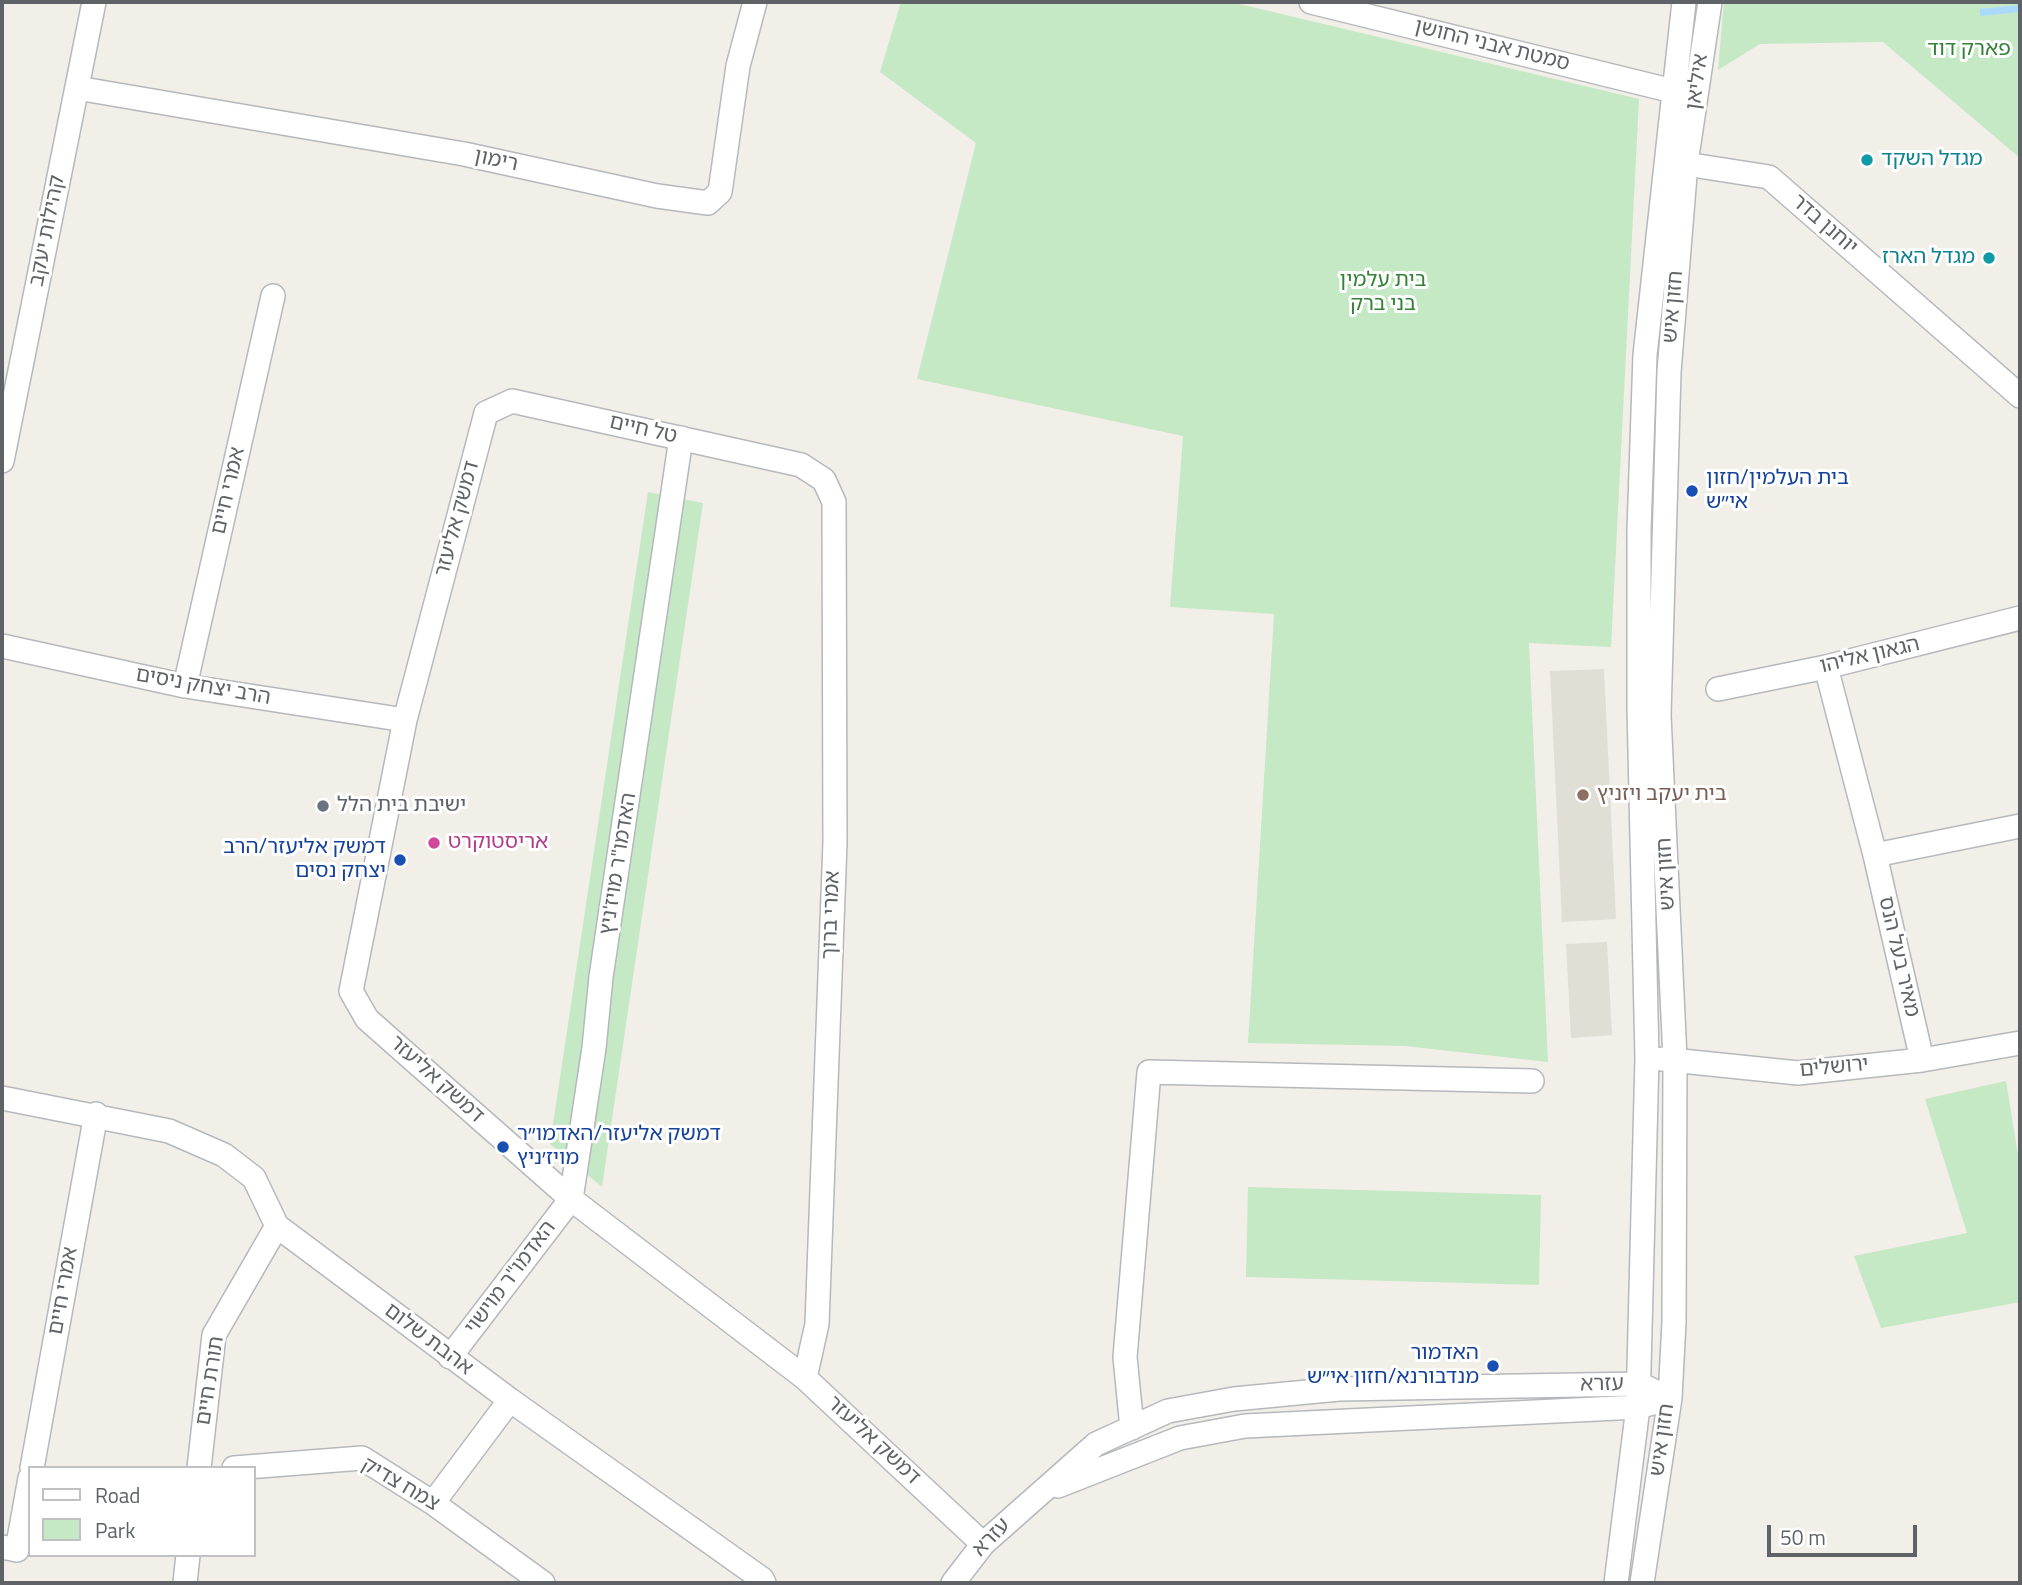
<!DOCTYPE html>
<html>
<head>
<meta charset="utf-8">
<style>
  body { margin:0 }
  #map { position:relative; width:2022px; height:1585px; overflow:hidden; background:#f1efe8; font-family:"Titillium Web",sans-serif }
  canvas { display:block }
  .frame { position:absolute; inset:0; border:4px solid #5f6368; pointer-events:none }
  .legend { position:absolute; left:28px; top:1466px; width:228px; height:91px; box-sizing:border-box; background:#fff; border:2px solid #bfc1c3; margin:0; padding:9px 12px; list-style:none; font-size:21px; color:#5f6368 }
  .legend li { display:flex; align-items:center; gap:14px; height:35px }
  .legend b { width:35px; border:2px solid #bfc1c3 }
  .scale { position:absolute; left:1767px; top:1525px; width:150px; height:32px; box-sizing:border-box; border:4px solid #5f6368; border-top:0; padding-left:9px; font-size:21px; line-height:24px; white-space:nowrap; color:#5f6368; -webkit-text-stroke:5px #fff; paint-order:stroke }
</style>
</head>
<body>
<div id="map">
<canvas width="2022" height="1585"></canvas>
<div class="frame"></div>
<ul class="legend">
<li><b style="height:9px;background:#fff"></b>Road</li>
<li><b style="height:19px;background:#c5e8c5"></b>Park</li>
</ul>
<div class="scale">50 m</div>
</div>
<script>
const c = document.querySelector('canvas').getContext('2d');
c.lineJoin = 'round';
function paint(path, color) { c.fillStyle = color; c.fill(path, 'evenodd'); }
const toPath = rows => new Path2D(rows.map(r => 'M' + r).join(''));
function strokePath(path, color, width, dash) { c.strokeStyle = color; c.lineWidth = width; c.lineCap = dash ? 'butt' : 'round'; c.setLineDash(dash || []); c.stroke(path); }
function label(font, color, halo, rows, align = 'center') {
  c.font = font + ' "Titillium Web","Noto Sans Hebrew",sans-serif'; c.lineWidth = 6; c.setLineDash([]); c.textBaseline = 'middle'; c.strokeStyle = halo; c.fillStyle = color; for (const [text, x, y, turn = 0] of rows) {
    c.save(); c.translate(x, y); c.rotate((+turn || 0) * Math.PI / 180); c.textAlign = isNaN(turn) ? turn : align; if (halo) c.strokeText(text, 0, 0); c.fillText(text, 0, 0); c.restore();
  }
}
paint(toPath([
  [1604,669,1616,919,1562,922,1550,671],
  [1607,942,1612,1035,1571,1038,1566,944]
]), '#e1ded6');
paint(toPath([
  [901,2,1231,2,1639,99,1611,647,1529,643,1548,1062,1405,1046,1248,1043,1274,614,1170,607,1183,436,917,379,976,143,880,72],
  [1724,2,2020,2,2020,158,1883,42,1760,44,1718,70],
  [648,492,703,503,602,1187,550,1144],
  [2006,1081,2020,1167,2020,1302,1881,1328,1854,1256,1967,1233,1925,1099],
  [1248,1187,1541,1195,1539,1285,1246,1277]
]), '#c5e8c5');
paint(toPath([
  [2020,5,2020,12,1980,16,1980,9]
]), '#aadaff');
const minor = toPath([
  [1311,2,1673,91],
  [77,88,464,154,657,196,708,203,720,192,738,66,755,2],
  [1673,162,1769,177,2020,396],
  [2,461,94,2],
  [2,646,185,686,405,720],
  [1826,667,1875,855,1922,1060],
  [185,686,273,296],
  [1718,689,1826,667,2020,618],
  [1875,855,2020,826],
  [1662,1059,1798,1073,1922,1060,2020,1043],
  [2,1098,169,1131,224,1155,254,1178,277,1226,510,1400,762,1579,764,1583],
  [450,1357,571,1199,594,1048,601,977,681,438],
  [805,1378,817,1324,835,842,834,502,824,480,801,465,512,401,486,413,405,720,351,991,367,1019,571,1199,805,1378,983,1544],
  [1132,1428,1125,1357,1149,1072,1532,1081],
  [32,1468,96,1114],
  [199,1468,214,1335,277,1226],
  [234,1468,362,1458,433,1503,543,1583],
  [1058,1486,1180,1438,1245,1426,1638,1407,1653,1403],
  [433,1503,510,1400],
  [2,1547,17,1550,30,1478],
  [185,1583,188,1555],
  [953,1583,983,1544,1096,1444,1168,1411,1234,1399,1339,1389,1639,1384,1652,1390],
  [1616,1583,1638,1407,1647,1058,1639,706,1639,530,1645,355,1684,2],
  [1642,1583,1670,1398,1674,1322,1675,1059,1659,715,1669,372,1686,163,1710,2]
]);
strokePath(minor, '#b5b8bc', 26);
strokePath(minor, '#fff', 23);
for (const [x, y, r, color] of [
  [1867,160,7,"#0f9aa8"],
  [1989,258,7,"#0f9aa8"],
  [1692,491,7,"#1a4fb4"],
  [1583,795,7,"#8d6e63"],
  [323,806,7,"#6b7280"],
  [434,843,7,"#d1479c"],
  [400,860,7,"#1a4fb4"],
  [503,1147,7,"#1a4fb4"],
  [1493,1366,7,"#1a4fb4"]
]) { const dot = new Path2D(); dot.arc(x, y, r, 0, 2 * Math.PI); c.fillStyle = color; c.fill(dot); strokePath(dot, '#fff', 2.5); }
label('21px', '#5f6368', '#fff', [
  ["סמטת אבני החושן",1492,46,14],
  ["איליאן",1698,82,-82],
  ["רימון",496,161,12],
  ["יוחנן בדר",1824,225,41],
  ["קהילות יעקב",48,231,-79],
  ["חזון איש",1674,307,-85],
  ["טל חיים",643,430,13],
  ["אמרי חיים",229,491,-77],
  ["דמשק אליעזר",458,519,-75],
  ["הגאון אליהו",1870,656,-13],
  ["הרב יצחק ניסים",203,687,10],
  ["האדמו\"ר מויז'ניץ",619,864,-81],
  ["חזון איש",1667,874,-93],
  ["אמרי ברוך",832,915,-88],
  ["מאיר בעל הנס",1898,957,77],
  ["ירושלים",1834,1068,-5],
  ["דמשק אליעזר",436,1080,42],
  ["האדמו\"ר מוישוי",511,1278,-53],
  ["אמרי חיים",64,1291,-80],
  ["אהבת שלום",428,1340,37],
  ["תורת חיים",211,1381,-81],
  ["עזרא",1602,1385,-1],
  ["חזון איש",1663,1440,-82],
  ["דמשק אליעזר",873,1441,43],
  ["צמח צדיק",400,1485,30],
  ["עזרא",992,1538,-46]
]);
label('21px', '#348238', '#fff', [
  ["פארק דוד",1969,50],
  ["בית עלמין",1383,281],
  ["בני ברק",1383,305]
]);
label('21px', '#0d838f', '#fff', [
  ["מגדל השקד",1881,160],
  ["מגדל הארז",1975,258,"right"]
], 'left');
label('21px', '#164399', '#fff', [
  ["בית העלמין/חזון",1706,479],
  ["אי״ש",1706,503],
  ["דמשק אליעזר/הרב",386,848,"right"],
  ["יצחק נסים",386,872,"right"],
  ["דמשק אליעזר/האדמו״ר",517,1135],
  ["מויז׳ניץ",517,1159],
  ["האדמור",1479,1354,"right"],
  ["מנדבורנא/חזון אי״ש",1479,1378,"right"]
], 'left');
label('21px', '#785e54', '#fff', [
  ["בית יעקב ויזניץ",1597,795]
], 'left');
label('21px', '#5b616d', '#fff', [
  ["ישיבת בית הלל",337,806]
], 'left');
label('21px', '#b23c85', '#fff', [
  ["אריסטוקרט",448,843]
], 'left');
</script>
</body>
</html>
